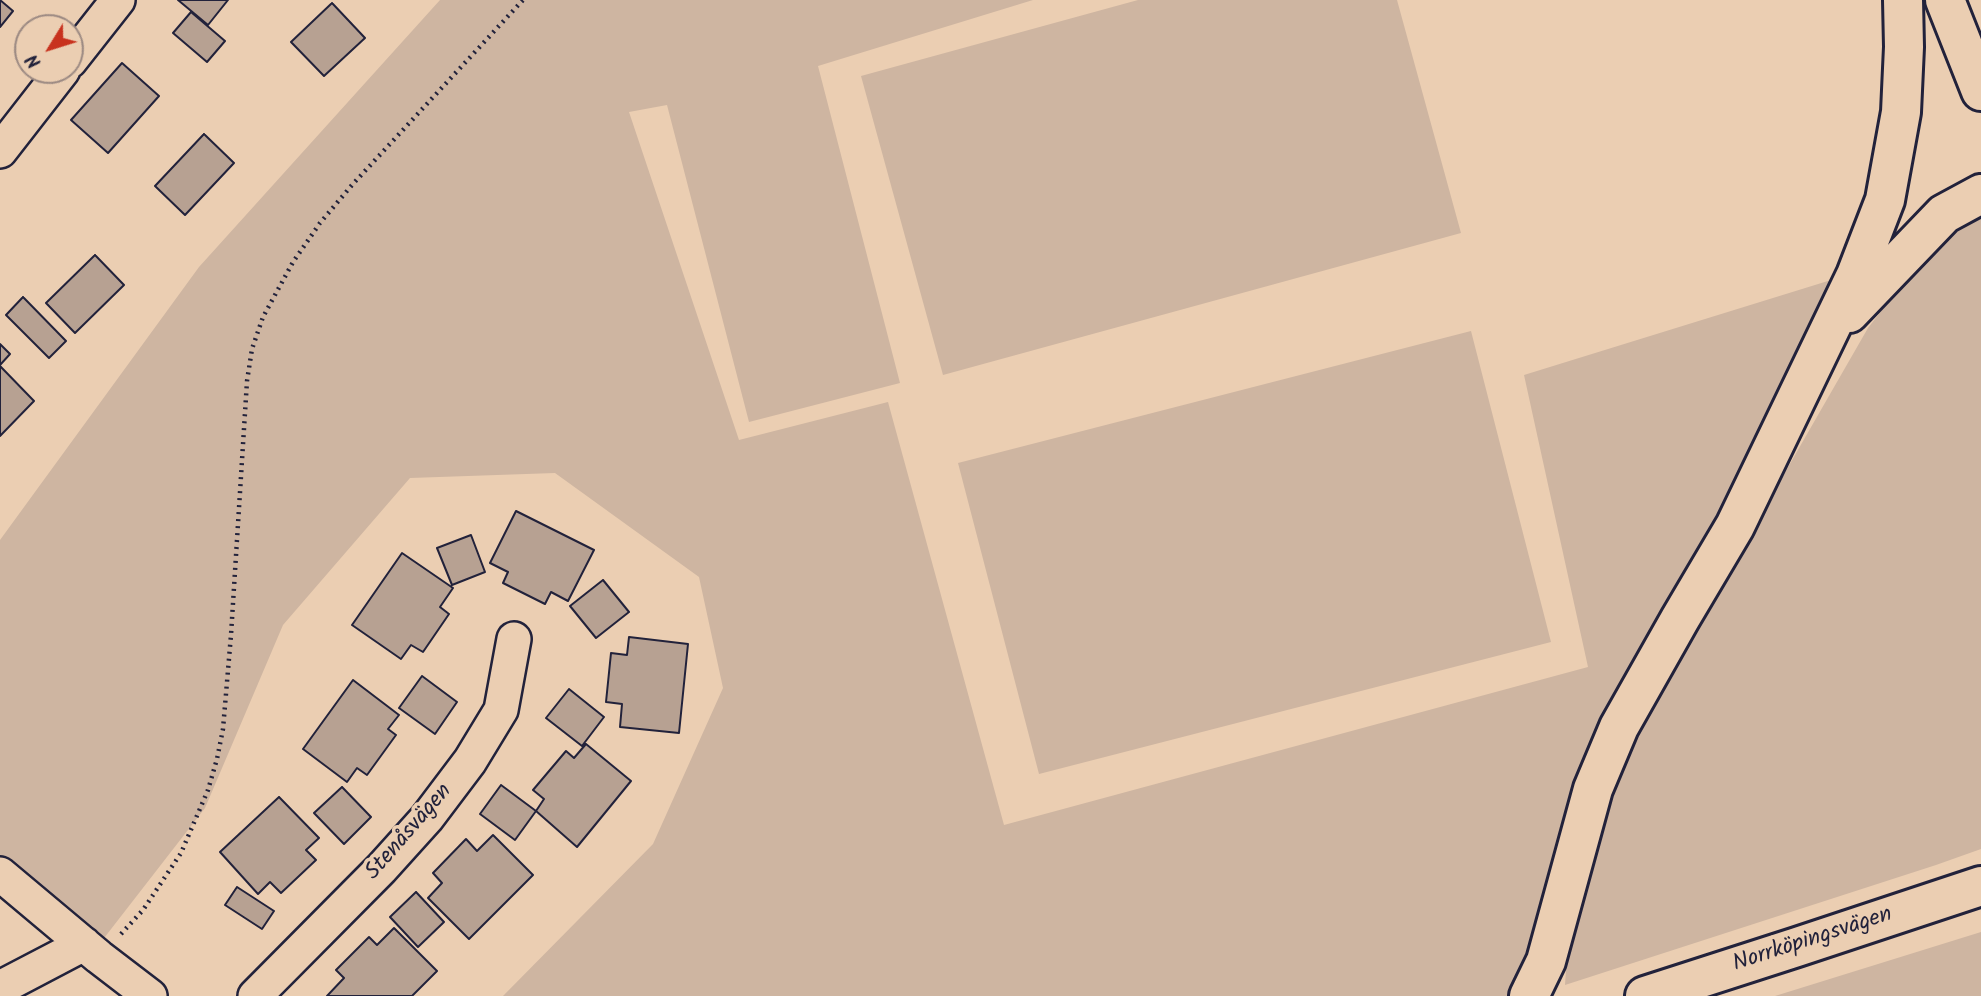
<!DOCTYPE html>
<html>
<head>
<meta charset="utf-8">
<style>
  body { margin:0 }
  #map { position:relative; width:1981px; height:996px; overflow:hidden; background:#ebceb2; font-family:Kalam,sans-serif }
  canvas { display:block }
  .north { position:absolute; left:14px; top:14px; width:70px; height:70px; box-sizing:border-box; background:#ebceb2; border:2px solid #9b8982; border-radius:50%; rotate:232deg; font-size:19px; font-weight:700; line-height:28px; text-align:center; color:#22223b }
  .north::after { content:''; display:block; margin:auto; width:24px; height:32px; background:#c8321e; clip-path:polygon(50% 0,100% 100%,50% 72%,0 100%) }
</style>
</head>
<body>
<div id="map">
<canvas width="1981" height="996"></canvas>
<div class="north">N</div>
</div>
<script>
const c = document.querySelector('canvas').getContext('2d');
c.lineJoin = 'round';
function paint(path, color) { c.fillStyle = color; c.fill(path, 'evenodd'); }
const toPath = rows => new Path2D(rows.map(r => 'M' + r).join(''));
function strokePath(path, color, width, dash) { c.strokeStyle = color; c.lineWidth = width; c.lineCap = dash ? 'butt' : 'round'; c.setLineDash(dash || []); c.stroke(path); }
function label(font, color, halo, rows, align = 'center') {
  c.font = font + ' Kalam,sans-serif'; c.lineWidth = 7; c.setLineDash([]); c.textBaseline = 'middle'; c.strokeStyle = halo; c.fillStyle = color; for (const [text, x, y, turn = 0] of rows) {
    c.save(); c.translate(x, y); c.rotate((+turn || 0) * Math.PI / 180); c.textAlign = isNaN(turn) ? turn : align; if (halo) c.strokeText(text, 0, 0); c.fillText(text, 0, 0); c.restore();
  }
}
paint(toPath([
  [440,0,1033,0,818,66,900,383,749,422,667,105,629,112,739,440,888,402,1004,825,1588,667,1524,375,1857,272,1607,734,1524,991,1507,996,503,996,653,844,723,688,699,577,555,473,410,478,283,625,205,808,101,942,0,859,0,540,199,267],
  [1138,0,1397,0,1461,233,943,375,861,76],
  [1981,216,1981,849,1936,865,1565,985,1567,956,1583,861,1637,730,1868,328,1926,253,1956,230],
  [1471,331,1551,642,1039,774,958,463],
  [1981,932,1981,996,1775,996]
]), '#ceb5a1');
const building = toPath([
  [0,0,13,11,0,27,0,0],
  [178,0,228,0,208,25,178,0],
  [332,3,365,38,324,76,291,42,332,3],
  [191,12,225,41,207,62,173,33,191,12],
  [122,63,159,96,108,153,71,120,122,63],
  [204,134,234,163,185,215,155,186,204,134],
  [95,255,124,285,75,333,46,303,95,255],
  [23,297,66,341,49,358,6,315,23,297],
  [0,344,10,354,0,365,0,344],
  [0,366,34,401,0,436,0,366],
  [516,511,594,550,568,601,551,592,545,604,503,583,508,572,490,563,516,511],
  [471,535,485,572,452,585,437,548,471,535],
  [402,553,453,588,440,607,449,614,423,652,411,645,401,659,352,625,402,553],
  [603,580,629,612,596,638,570,606,603,580],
  [629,637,688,644,679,733,620,727,622,704,606,702,611,653,627,655,629,637],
  [422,676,457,702,435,734,399,708,422,676],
  [353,680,399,715,388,729,396,735,367,775,357,768,347,782,303,749,353,680],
  [569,689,604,717,582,746,546,718,569,689],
  [586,744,631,781,577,847,536,811,544,799,533,790,566,751,574,758,586,744],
  [501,785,536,811,515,840,480,814,501,785],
  [342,787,371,817,344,844,314,813,342,787],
  [279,797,319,838,306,850,316,860,281,893,270,882,258,894,220,852,279,797],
  [493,835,533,875,469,939,428,898,442,883,433,873,466,839,477,851,493,835],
  [237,887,274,911,262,929,225,905,237,887],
  [416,892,444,922,418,947,390,917,416,892],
  [394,928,437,971,412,996,327,996,344,978,336,970,369,937,377,945,394,928]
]);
paint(building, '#b7a192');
strokePath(building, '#22223b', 2);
const minor = toPath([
  [70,61,118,0],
  [0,151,63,70],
  [0,874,99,957,150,996],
  [0,988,84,944],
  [255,996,381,869,427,818,470,761,501,710,514,639]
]);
const tertiary = toPath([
  [1945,0,1981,91]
]);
const secondary = toPath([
  [1849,313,1944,214,1981,194],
  [1529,996,1546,961,1593,789,1619,727,1680,619,1735,526,1856,275,1885,200,1901,112,1904,47,1903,0],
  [1645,996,1797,947,1981,886]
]);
strokePath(minor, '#22223b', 38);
strokePath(tertiary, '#22223b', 44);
strokePath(secondary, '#22223b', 44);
strokePath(toPath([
  [121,934,143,910,181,853,208,790,217,759,223,729,231,635,247,381,252,349,263,317,293,262,320,223,352,185,523,0]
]), '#22223b', 4.5, [2, 5]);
strokePath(minor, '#ebceb2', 33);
strokePath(tertiary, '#ebceb2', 38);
strokePath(secondary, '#ebceb2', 38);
label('23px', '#22223b', '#ebceb2', [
  ["Stenåsvägen",410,833,-49],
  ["Norrköpingsvägen",1813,941,-18]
]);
</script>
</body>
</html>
